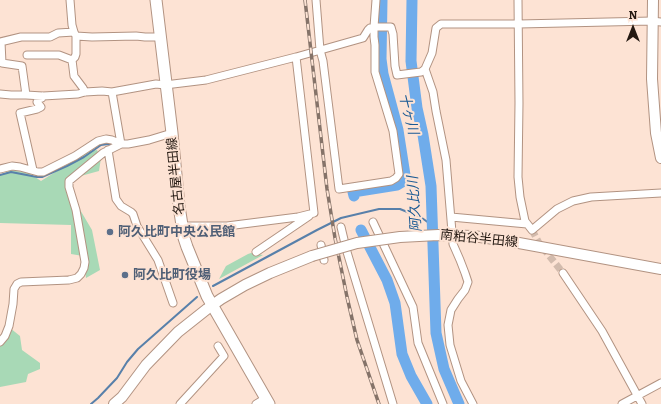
<!DOCTYPE html>
<html>
<head>
<meta charset="utf-8">
<style>
  body { margin:0 }
  #map { position:relative; width:661px; height:404px; overflow:hidden; background:#fde3d4; font-family:Bitter,serif }
  canvas { display:block }
  .north { position:absolute; left:613px; top:8px; width:40px; height:40px; -webkit-text-stroke:3px #fde3d4; paint-order:stroke; rotate:0deg; font-size:11px; font-weight:700; line-height:16px; text-align:center; color:#241912 }
  .north::after { content:''; display:block; margin:auto; width:14px; height:18px; background:#241912; clip-path:polygon(50% 0,100% 100%,50% 72%,0 100%) }
</style>
</head>
<body>
<div id="map">
<canvas width="661" height="404"></canvas>
<div class="north">N</div>
</div>
<script>
const c = document.querySelector('canvas').getContext('2d');
c.lineJoin = 'round';
function paint(path, color) { c.fillStyle = color; c.fill(path, 'evenodd'); }
const toPath = rows => new Path2D(rows.map(r => 'M' + r).join(''));
function strokePath(path, color, width, dash) { c.strokeStyle = color; c.lineWidth = width; c.lineCap = dash ? 'butt' : 'round'; c.setLineDash(dash || []); c.stroke(path); }
function label(font, color, halo, rows, align = 'center') {
  c.font = font + ' Bitter,"Noto Sans JP",serif'; c.lineWidth = 4; c.setLineDash([]); c.textBaseline = 'middle'; c.strokeStyle = halo; c.fillStyle = color; for (const [text, x, y, turn = 0] of rows) {
    c.save(); c.translate(x, y); c.rotate((+turn || 0) * Math.PI / 180); c.textAlign = isNaN(turn) ? turn : align; if (halo) c.strokeText(text, 0, 0); c.fillText(text, 0, 0); c.restore();
  }
}
paint(toPath([
  [97,150,101,158,99,171,77,177,65,189,79,208,92,230,100,270,86,278,83,256,71,254,71,225,0,223,0,175,11,170,29,173,41,181,87,152],
  [251,253,263,255,219,279,226,266,248,254],
  [10,328,20,336,22,350,40,363,40,369,28,374,26,382,0,387,0,346,3,344]
]), '#a8d9b6');
strokePath(toPath([
  [0,175,11,172,37,177,42,177,67,166,84,157,101,145,108,144,113,145],
  [213,286,317,230,341,218,379,209,400,209,422,218,433,226],
  [91,404,98,398,117,378,127,362,138,349,197,297]
]), '#5880aa', 2);
strokePath(toPath([
  [412,0,411,61,417,108,423,135,431,186,436,333,444,369,459,404],
  [354,196,353,192,397,185,402,182,405,175,398,130,383,74,381,59,382,0],
  [361,230,387,280,395,303,402,354,411,376,427,404]
]), '#6faceb', 11);
strokePath(toPath([
  [532,230,539,243,563,273]
]), '#d2bbad', 7, [7, 3.5]);
const street = toPath([
  [316,0,320,50,323,61,339,189,391,181,396,178,399,174,393,131,375,72,375,45,374,37,374,27,376,0],
  [518,0,519,103,518,177,520,197,525,221,532,230,557,209,573,201,591,197,661,193],
  [74,32,76,36,92,37,136,36,145,37,160,37],
  [0,42,21,37,50,37,58,33,74,32,72,25,70,0],
  [1,42,2,63,22,66,26,95],
  [27,55,59,55,72,60,74,76,83,88,85,92],
  [72,60,75,57,76,54,76,36],
  [425,69,433,92,436,111,446,160,453,244,460,260,465,273,468,282,465,290,458,299,451,310,448,325,450,345,461,381,473,404],
  [112,92,121,144],
  [0,94,11,95,26,95,43,96,78,94,85,92,102,91,112,92,156,84,165,85,206,80,296,57,363,38,368,30,370,28,377,27,391,27,393,34,395,66,397,75,421,72,425,69,432,53,436,28,441,24,519,24,652,21,661,22],
  [108,150,116,199,121,206,131,212,133,214,137,226,158,260,173,303],
  [0,169,12,166,20,167,38,172,43,172,75,156,98,141,106,139,112,140,121,144,128,144,149,140,172,133],
  [33,170,20,113,37,109,41,107,37,102,38,99,42,98,43,96],
  [451,217,527,224],
  [373,222,413,307,418,343,443,404],
  [182,226,227,226,298,217,314,213,296,57],
  [341,227,347,252,393,404],
  [321,245,324,260],
  [256,252,309,216],
  [563,273,602,331,642,404],
  [0,342,5,336,9,326,13,304,14,289,17,284,21,282,69,280,77,278,81,274,84,268,85,262,76,210,69,187,69,181,103,153,121,144],
  [180,404,224,356,218,346],
  [256,404,266,398],
  [622,404,661,383]
]);
const secondary = toPath([
  [653,0,652,79,656,133,661,158],
  [473,236,508,241,661,269],
  [114,404,122,397,146,365,178,332,207,309,221,299,245,285,270,273,312,256]
]);
const primary = toPath([
  [156,0,172,133,179,206,184,238,187,247,207,296,269,404]
]);
strokePath(street, '#b29382', 9);
strokePath(secondary, '#b29382', 12);
strokePath(primary, '#b29382', 13);
strokePath(street, '#fff', 7);
strokePath(secondary, '#fff', 10);
strokePath(primary, '#fff', 11);
const rail = toPath([
  [305,0,327,189,335,238,347,297,357,340,379,404]
]);
strokePath(rail, '#857369', 3.5);
strokePath(rail, '#fde3d4', 2, [6]);
const secondaryBridge = toPath([
  [312,256,357,243,400,237,438,235,473,236]
]);
strokePath(secondaryBridge, '#b29382', 12, []);
strokePath(secondaryBridge, '#fff', 10);
for (const [x, y, r, color] of [
  [110,232,4,"#5c6f8a"],
  [125,275,4,"#5c6f8a"]
]) { const dot = new Path2D(); dot.arc(x, y, r, 0, 2 * Math.PI); c.fillStyle = color; c.fill(dot); strokePath(dot, '#fde3d4', 1.5); }
label('13px', '#241912', '#fde3d4', [
  ["名古屋半田線",176,176,-96],
  ["南粕谷半田線",479,239,6]
]);
label('bold 13px', '#4e5e75', '#fde3d4', [
  ["阿久比町中央公民館",118,232],
  ["阿久比町役場",133,275]
], 'left');
label('italic 14px', '#1a5a94', '#fde3d4', [
  ["十ヶ川",408,114,76],
  ["阿久比川",415,204,-94]
]);
</script>
</body>
</html>
